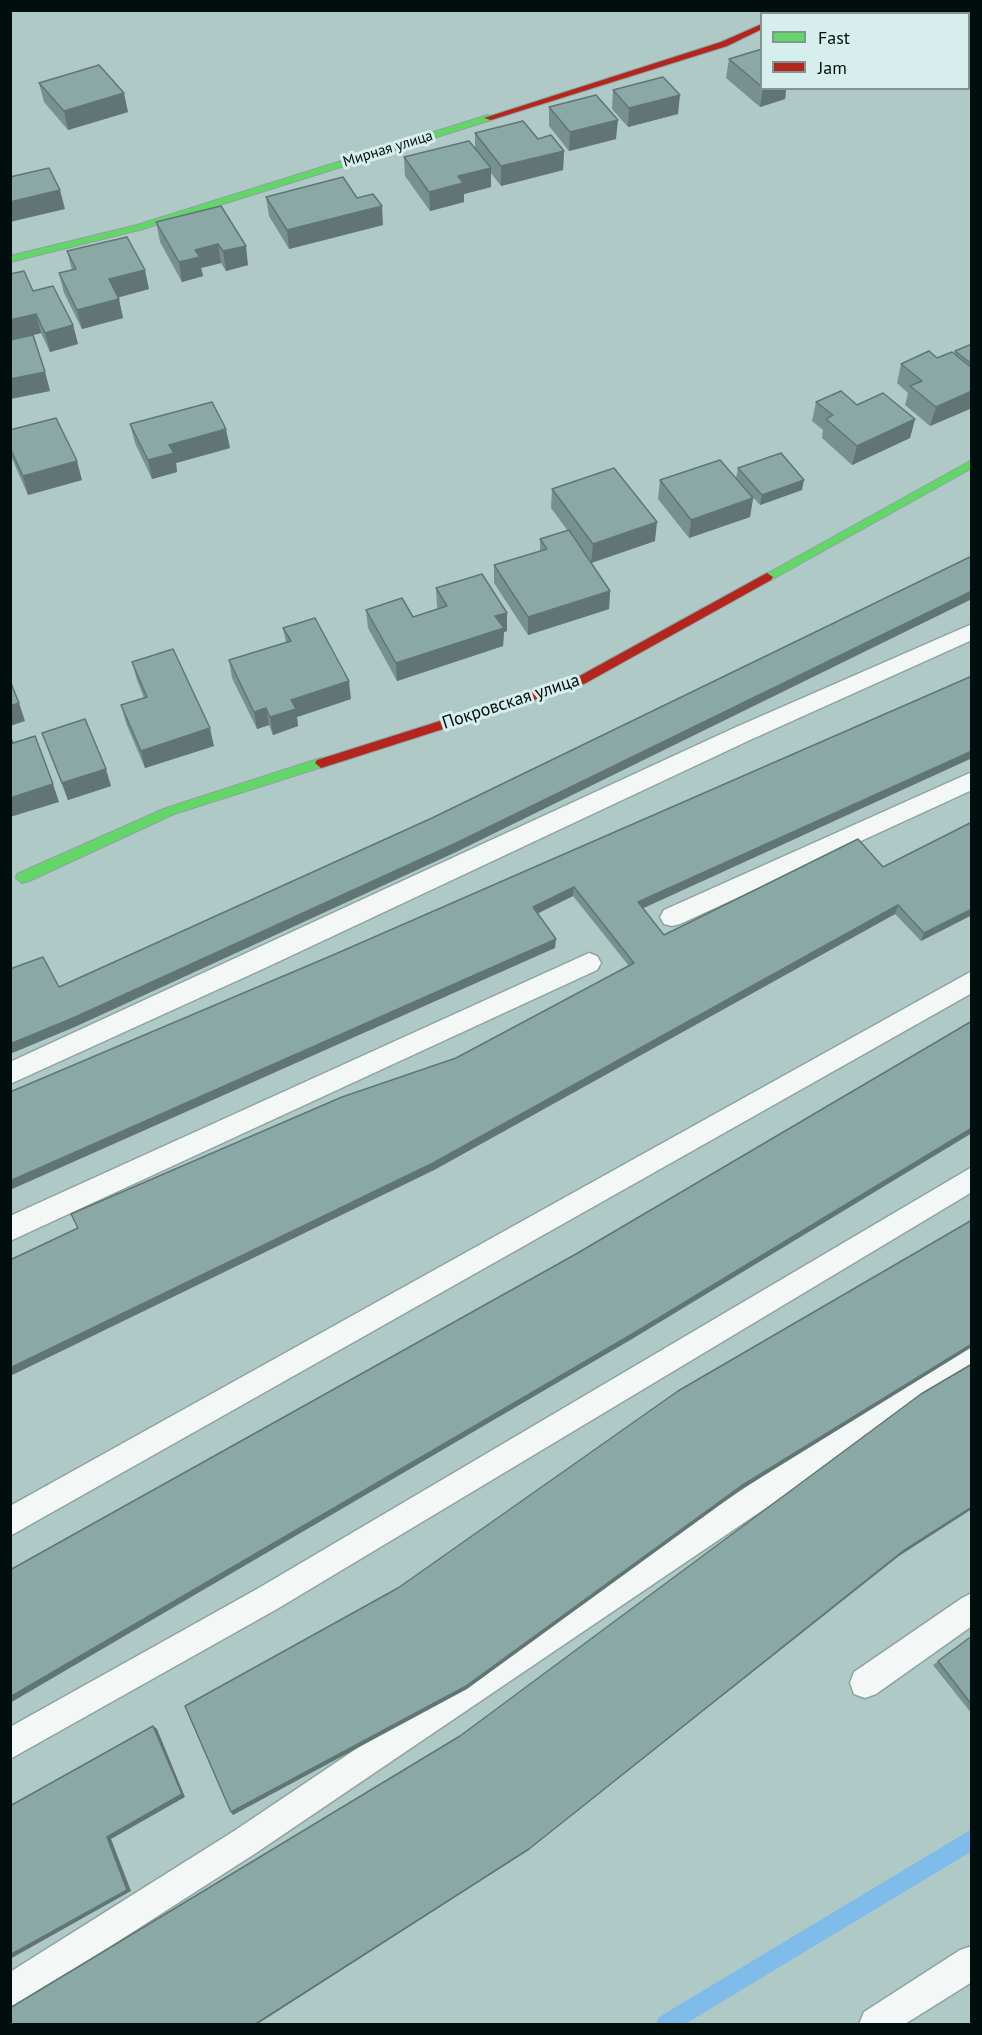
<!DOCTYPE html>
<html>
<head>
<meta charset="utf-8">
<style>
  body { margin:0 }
  #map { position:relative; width:982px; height:2035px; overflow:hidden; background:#aec9c6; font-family:"PT Sans",sans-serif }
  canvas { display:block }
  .frame { position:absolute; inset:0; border:12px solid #000f0e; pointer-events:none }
  .legend { position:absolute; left:760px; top:12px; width:210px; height:78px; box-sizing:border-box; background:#d7efec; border:2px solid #819593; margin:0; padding:8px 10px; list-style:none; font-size:18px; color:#000f0e }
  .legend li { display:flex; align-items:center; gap:12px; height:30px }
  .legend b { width:30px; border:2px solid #819593 }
</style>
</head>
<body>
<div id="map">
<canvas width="982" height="2035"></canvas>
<div class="frame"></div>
<ul class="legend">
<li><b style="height:8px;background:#63d668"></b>Fast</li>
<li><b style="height:8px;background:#b3261e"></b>Jam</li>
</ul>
</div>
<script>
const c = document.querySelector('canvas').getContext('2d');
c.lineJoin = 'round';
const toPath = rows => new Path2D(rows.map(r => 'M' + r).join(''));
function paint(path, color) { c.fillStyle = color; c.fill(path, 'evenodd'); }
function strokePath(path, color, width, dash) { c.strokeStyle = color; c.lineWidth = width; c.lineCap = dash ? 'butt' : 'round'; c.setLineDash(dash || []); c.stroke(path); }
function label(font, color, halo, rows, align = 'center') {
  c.font = font + ' "PT Sans",sans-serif'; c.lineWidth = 6; c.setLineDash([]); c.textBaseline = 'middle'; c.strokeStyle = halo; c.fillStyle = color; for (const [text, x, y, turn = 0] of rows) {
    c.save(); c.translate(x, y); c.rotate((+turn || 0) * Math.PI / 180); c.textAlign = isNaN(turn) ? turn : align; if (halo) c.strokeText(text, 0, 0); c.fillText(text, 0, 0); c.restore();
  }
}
paint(toPath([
  [972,1829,972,1851,685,2024,656,2024,659,2017,972,1829]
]), '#80bcea');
const lane = toPath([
  [972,624,972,640,750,740,265,968,10,1084,10,1062,734,728,972,624],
  [972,772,972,790,680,924,672,926,664,924,660,917,664,910,972,772],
  [589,953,597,956,601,963,597,970,10,1241,10,1216,589,953],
  [972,971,972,993,10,1536,10,1506,972,971],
  [972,1167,972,1192,277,1609,10,1759,10,1727,257,1589,972,1167],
  [972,1345,972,1373,912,1409,256,1853,22,2003,10,2007,10,1972,234,1831,892,1389,972,1345],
  [972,1593,972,1626,876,1694,865,1698,854,1694,850,1683,854,1672,962,1598,972,1593],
  [972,1946,972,1982,905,2024,859,2024,864,2012,960,1950,972,1946]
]);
const street = toPath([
  [778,10,802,10,800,14,776,14,778,10]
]);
const fast = toPath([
  [488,115,492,118,491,120,143,229,10,262,10,256,137,225,488,115],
  [972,460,972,468,771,580,763,580,761,577,972,460],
  [321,758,325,760,327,763,325,766,174,814,27,882,22,883,16,878,17,874,166,808,321,758]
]);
const jam = toPath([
  [762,24,762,29,727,46,491,120,484,118,721,42,762,24],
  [767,573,773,577,771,580,584,684,321,768,315,763,317,760,576,678,767,573]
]);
strokePath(lane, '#8ea3a1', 3);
strokePath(street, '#8ea3a1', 3);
strokePath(fast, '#8ea3a1', 2);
strokePath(jam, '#8ea3a1', 2);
paint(lane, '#f3f7f6');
paint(street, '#f3f7f6');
paint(fast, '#63d668');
paint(jam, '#b3261e');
paint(toPath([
  [917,10,961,10,961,12,956,14,921,14],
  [762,49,762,88,792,88,786,90,785,99,760,107,726,78,729,59],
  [39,83,128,112,68,130,44,102],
  [613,90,678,114,628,127,612,109],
  [549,107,616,139,569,151,549,126],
  [475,133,538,139,564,151,563,170,501,186,491,173,491,187,464,194,464,202,430,211,405,176,404,157,475,149],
  [266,197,357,198,383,225,289,249,269,216],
  [221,206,248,265,226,271,221,263,201,268,203,276,182,282,160,242,156,222],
  [67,251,149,289,118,297,123,318,82,329,64,293,59,273,72,270],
  [10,274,33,291,73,325,78,344,50,352,41,333,29,336,45,372,50,391,10,399],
  [972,344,972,408,930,426,905,405,908,393,897,383,901,364,937,358,954,354,955,351],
  [816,402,857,405,915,419,910,438,852,465,822,438,823,430,812,421],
  [130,424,230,448,176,463,177,472,152,479,135,443],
  [10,430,82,480,28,495,10,454],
  [738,468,802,490,760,505,736,478],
  [660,480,753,498,750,517,689,538,658,499],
  [552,489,655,541,591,563,610,591,609,609,528,635,494,583,494,565,540,551,540,539,568,531,551,508],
  [436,588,507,613,507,631,504,632,503,646,397,681,368,628,366,610,413,617,438,609,437,607],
  [283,628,351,699,297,717,298,726,273,735,269,725,257,729,232,678,229,660,286,642],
  [132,662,214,746,145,768,126,723,121,705,144,698,137,680],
  [972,676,972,758,643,908,664,935,883,867,972,822,972,915,921,941,895,914,434,1170,10,1376,10,1260,456,1058,629,966,573,896,537,914,555,948,333,955],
  [42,733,111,786,68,800],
  [972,1636,972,1714,933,1665]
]), '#77918f');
paint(toPath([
  [938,10,961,10,961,12,956,14,934,14,935,11],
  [763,88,792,88,786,90,785,99,760,107],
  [124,93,128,112,68,130,64,111],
  [680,95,678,114,628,127,629,108],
  [618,120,616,139,569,151,570,132],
  [564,151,563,170,501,186,501,166],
  [491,168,491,187,464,194,464,202,430,211,429,192,458,176],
  [60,190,65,209,10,222,10,202],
  [382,206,383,225,289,249,287,230],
  [218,244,221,263,201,268,203,276,182,282,179,262,195,250],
  [246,246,248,265,226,271,223,251],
  [145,270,149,289,113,299,109,279],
  [119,299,123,318,82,329,77,310],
  [36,314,41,333,10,341,10,320],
  [73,325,78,344,50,352,45,333],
  [45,372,50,391,10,399,10,379],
  [972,391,972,408,930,426,936,407],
  [915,419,910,438,852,465,857,446],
  [226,429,230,448,176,463,177,472,152,479,148,460,169,445],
  [77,461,82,480,28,495,23,476],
  [804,480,802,490,760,505,762,495],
  [753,498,750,517,689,538,691,520],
  [657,522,655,541,591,563,593,544],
  [610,591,609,609,528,635,528,617],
  [972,591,972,599,454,853,77,1026,10,1054,10,1044],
  [507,613,507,631,504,632,503,646,397,681,396,663,495,616],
  [349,681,351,699,297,717,298,726,273,735,270,717,291,700],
  [19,703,25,721,10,726,10,706],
  [266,708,269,725,257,729,254,712],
  [210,728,214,746,145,768,141,751],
  [10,733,17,752,10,754],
  [972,751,972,758,637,911,638,902],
  [106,769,111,786,68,800,62,783],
  [53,784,59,802,10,817,10,798],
  [574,887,573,896,532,916,533,907],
  [898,905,895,914,434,1170,10,1376,10,1368],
  [972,909,972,915,921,941,924,933],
  [556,939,555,948,10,1190,10,1181],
  [972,1128,972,1133,632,1339,10,1703,10,1697],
  [972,1344,972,1347,739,1491,467,1689,233,1815,231,1812,741,1486],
  [972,1507,972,1509,899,1556,528,1850,256,2025,254,2025,903,1551],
  [153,1726,157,1729,185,1797,111,1839,131,1891,10,1959,10,1955,107,1837]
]), '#617674');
const building = toPath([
  [848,10,907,10,911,14,852,14,848,10],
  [762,49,762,87,729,59,762,49],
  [99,65,124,93,64,111,39,83,99,65],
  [663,77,680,95,629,108,613,90,663,77],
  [596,95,618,120,570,132,549,107,596,95],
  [523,121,538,139,551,135,564,151,501,166,475,133,523,121],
  [469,141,491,168,458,176,463,183,429,192,404,157,469,141],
  [49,168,60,190,10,202,10,177,49,168],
  [343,177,357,198,373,194,382,206,287,230,266,197,343,177],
  [221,206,246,246,223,251,218,244,195,250,200,257,179,262,156,222,221,206],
  [127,237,145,270,109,279,119,299,77,310,59,273,76,269,67,251,127,237],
  [24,271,33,291,53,286,73,325,45,333,36,314,10,320,10,274,24,271],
  [33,335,45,372,10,379,10,340,33,335],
  [972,344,972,364,955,351,972,344],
  [929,351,937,358,952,352,972,368,972,391,936,407,910,386,922,381,901,364,929,351],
  [841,391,857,405,883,393,915,419,857,446,826,419,833,415,816,402,841,391],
  [212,402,226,429,169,445,174,453,148,460,130,424,212,402],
  [56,418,77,461,23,476,10,448,10,430,56,418],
  [781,453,804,480,762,495,738,468,781,453],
  [720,460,753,498,691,520,660,480,720,460],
  [614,468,657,522,593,544,552,489,614,468],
  [569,530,610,591,528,617,494,565,547,549,540,539,569,530],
  [972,556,972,591,454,844,73,1018,10,1044,10,969,43,957,59,987,432,818,972,556],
  [482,574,507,613,495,616,504,628,396,663,366,610,402,598,413,617,447,606,436,588,482,574],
  [315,618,349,681,291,700,296,709,270,717,266,708,254,712,229,660,291,641,283,628,315,618],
  [173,649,210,728,141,751,121,705,147,697,132,662,173,649],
  [972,676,972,751,638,902,664,935,858,839,883,867,972,822,972,909,924,933,898,905,433,1163,10,1368,10,1260,78,1228,71,1214,342,1097,456,1058,634,963,574,887,533,907,556,939,10,1181,10,1092,333,955,972,676],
  [10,681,19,703,10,706,10,681],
  [85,719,106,769,62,783,42,733,85,719],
  [35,736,53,784,10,798,10,744,35,736],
  [972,1021,972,1128,634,1333,10,1697,10,1570,576,1254,972,1021],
  [972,1220,972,1344,741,1486,466,1686,231,1812,185,1706,398,1588,678,1391,972,1220],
  [972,1364,972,1507,903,1551,529,1849,254,2025,10,2025,10,2008,460,1736,921,1394,972,1364],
  [972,1636,972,1705,938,1661,972,1636],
  [153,1726,182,1794,107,1837,127,1890,10,1955,10,1806,153,1726]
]);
paint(building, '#8aa9a6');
strokePath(building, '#617674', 1.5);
label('15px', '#000f0e', '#d7efec', [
  ["Мирная улица",388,149,-17]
]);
label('18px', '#000f0e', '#d7efec', [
  ["Покровская улица",511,702,-18]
]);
</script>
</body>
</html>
